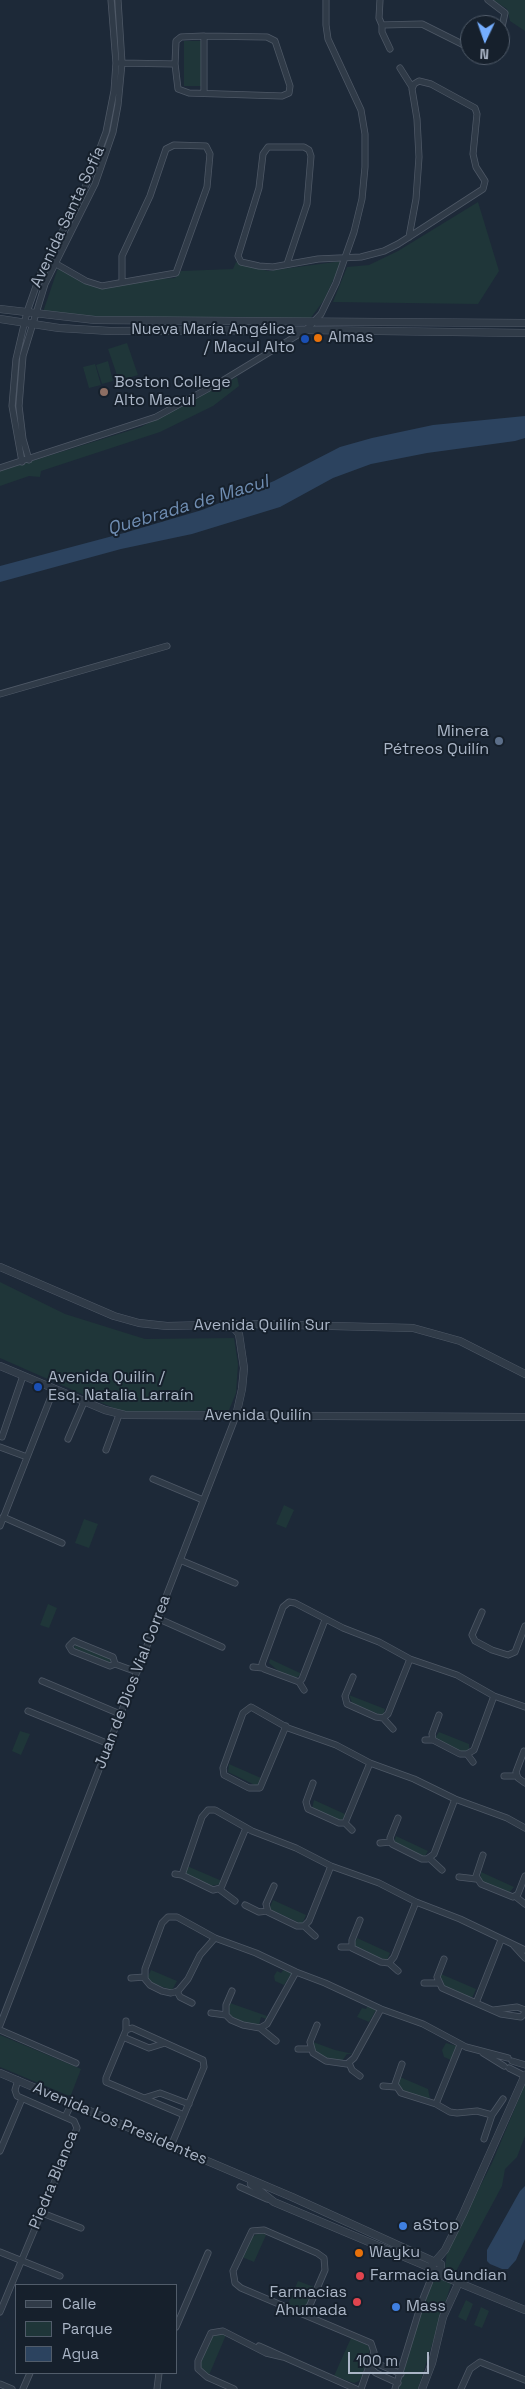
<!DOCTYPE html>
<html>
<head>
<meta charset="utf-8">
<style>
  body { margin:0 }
  #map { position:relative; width:525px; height:2389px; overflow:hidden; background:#1d2938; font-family:"Space Grotesk",sans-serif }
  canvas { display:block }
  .legend { position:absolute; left:15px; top:2284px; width:162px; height:90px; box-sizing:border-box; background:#16202c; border:1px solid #515c6a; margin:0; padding:6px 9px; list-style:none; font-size:15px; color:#aab5c6 }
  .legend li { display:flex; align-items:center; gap:10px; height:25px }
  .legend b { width:25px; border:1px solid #515c6a }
  .north { position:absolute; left:460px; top:15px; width:50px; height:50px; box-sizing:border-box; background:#16202c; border:1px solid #515c6a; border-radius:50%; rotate:183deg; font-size:14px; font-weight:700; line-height:20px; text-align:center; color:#aab5c6 }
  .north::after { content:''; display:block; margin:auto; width:18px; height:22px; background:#75aeff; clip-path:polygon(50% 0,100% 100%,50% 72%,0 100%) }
  .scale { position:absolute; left:348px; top:2352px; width:81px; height:22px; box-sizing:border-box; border:2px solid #aab5c6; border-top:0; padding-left:6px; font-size:15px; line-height:18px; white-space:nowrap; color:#aab5c6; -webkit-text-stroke:4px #16202c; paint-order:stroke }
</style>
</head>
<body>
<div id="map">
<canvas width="525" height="2389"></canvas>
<ul class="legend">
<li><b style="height:6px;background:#303b48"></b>Calle</li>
<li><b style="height:14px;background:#1f3639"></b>Parque</li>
<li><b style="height:14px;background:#2c435f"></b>Agua</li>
</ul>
<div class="north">N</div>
<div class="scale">100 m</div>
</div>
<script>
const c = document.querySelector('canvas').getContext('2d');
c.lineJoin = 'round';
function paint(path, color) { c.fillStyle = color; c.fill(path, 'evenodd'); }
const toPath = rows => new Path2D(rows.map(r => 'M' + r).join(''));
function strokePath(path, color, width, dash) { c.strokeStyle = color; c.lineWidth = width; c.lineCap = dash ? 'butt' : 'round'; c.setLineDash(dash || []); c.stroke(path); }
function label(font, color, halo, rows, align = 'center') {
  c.font = font + ' "Space Grotesk",sans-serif'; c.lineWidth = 4; c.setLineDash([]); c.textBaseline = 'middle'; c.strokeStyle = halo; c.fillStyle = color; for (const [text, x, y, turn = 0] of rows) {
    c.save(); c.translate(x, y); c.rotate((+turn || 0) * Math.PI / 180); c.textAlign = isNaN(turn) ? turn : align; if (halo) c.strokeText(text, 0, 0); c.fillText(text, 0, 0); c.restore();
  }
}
paint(toPath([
  [493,0,525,0,525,31,510,21,507,9],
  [184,41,205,41,204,86,184,86],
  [478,202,499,271,478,304,333,302,347,267,369,265,398,251],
  [342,261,324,300,310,319,96,317,43,312,58,268,83,283,105,289,146,280,175,278,181,271,233,269,236,262,268,271],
  [127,343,138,375,119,381,108,349],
  [108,361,113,381,102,384,96,365],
  [95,364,101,385,89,388,83,367],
  [237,377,239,386,213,406,160,432,41,471,40,477,29,476,0,486,0,471,141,427],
  [0,1282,65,1314,145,1339,234,1338,238,1364,236,1393,229,1410,125,1413,0,1358],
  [284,1505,294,1510,286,1528,276,1524],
  [84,1519,98,1524,89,1548,75,1543],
  [48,1604,57,1608,49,1628,40,1625],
  [76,1643,112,1658,109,1664,74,1648],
  [270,1659,300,1673,300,1675,296,1678,282,1674,269,1663],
  [349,1695,385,1709,383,1716,352,1703],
  [20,1731,30,1734,21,1755,12,1751],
  [439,1732,469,1744,469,1751,463,1752,438,1741,435,1738],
  [229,1764,261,1778,257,1786,228,1772],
  [314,1800,347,1815,341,1821,312,1809],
  [396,1836,428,1851,425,1856,409,1851,394,1842],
  [187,1866,222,1881,220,1884,211,1886,183,1875],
  [481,1872,514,1887,509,1893,480,1881],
  [273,1900,306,1915,302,1924,269,1909],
  [357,1938,390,1953,386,1962,353,1947],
  [284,1969,292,1973,284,1985,275,1981,274,1976,277,1971,281,1973],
  [151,1970,177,1981,172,1990,151,1983,147,1979],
  [441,1974,476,1989,472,1998,444,1986,440,1978],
  [230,2003,267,2016,266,2019,261,2017,259,2025,245,2024,232,2018,228,2013],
  [368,2005,376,2010,369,2022,357,2017,362,2008,366,2009],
  [0,2035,81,2069,71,2095,67,2095,0,2067],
  [313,2042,335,2050,353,2054,347,2054,342,2061,330,2060,315,2053],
  [446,2043,457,2046,451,2060,444,2057,442,2050],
  [400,2077,428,2089,430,2099,402,2091,398,2083],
  [525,2084,525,2136,517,2157,505,2169,502,2186,454,2275,418,2389,399,2389,422,2307,435,2278,441,2280,445,2269,447,2251,492,2163],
  [261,2232,266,2235,254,2262,242,2257,250,2238],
  [298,2281,314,2287,307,2305,302,2309,288,2304],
  [466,2300,473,2304,466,2321,458,2317],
  [481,2307,489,2311,482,2328,474,2325],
  [220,2333,226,2335,209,2375,201,2368,201,2362,211,2337],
  [351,2338,367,2345,370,2349,362,2376,359,2381,354,2383,334,2376]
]), '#1f3639');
paint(toPath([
  [525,416,525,438,515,441,427,453,371,464,333,478,280,507,192,534,121,549,0,582,0,566,124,533,202,510,274,481,340,447,372,438,433,425],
  [525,2186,525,2239,516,2260,508,2269,502,2269,490,2264,487,2261,487,2250,520,2191]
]), '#2c435f');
const minor = toPath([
  [380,0,379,18,382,25,422,24,470,48],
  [488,0,505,13,500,36],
  [382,25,382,32,390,49],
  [204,36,267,37,275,41,290,86,289,93,282,96,189,93,178,89,175,64,176,41,181,37,204,36],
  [204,36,204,93],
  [485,55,493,55],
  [120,63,175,64],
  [400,68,412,87],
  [51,261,86,281,102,286,176,273,207,187,210,154,206,146,174,145,166,149,150,196,122,256,122,282],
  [287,264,307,204,311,156,309,150,304,147,268,147,263,154,259,188,238,256,241,262,259,266,273,267,318,259,361,257,384,251,398,244,409,237,483,189,485,181,476,167,473,154,477,114,475,108,431,84,419,81,414,84,412,89,417,119,419,157,416,199,409,237],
  [29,460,23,439,19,406,23,356,45,284,95,184,113,132,118,105,122,63,118,0],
  [22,462,12,406,16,359,27,312,40,275,86,185,106,132,114,91,116,63,111,0],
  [0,468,156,417,222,381,306,330,321,314,336,283,354,232,362,199,365,167,365,134,361,110,328,39,326,25,326,0],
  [0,694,167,646],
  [2,1437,23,1376],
  [68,1439,84,1402],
  [0,1447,27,1457],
  [106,1450,119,1415],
  [153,1479,203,1500],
  [3,1517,62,1543],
  [0,1526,54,1389],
  [180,1560,235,1583],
  [482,1612,472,1635,475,1641,492,1650,508,1655,515,1652,525,1626],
  [157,1618,222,1647],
  [74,1641,113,1657,115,1664,110,1666,72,1651,69,1646,74,1641],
  [115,1664,137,1672],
  [253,1667,263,1668],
  [353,1677,345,1696,347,1704,376,1717,383,1718,393,1729],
  [42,1681,120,1714],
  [299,1682,264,1669,262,1664,283,1607,289,1602,295,1603,343,1628,379,1642,410,1659,457,1675,494,1696,525,1707],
  [299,1682,302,1679,325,1620],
  [299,1682,304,1690],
  [28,1711,109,1744],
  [439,1715,432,1734,433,1740,460,1754,467,1754,474,1750,494,1696],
  [383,1718,388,1714,410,1659],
  [286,1726,260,1788,249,1788,224,1775,223,1768,243,1713,251,1707,288,1728,336,1745,370,1763,414,1779,455,1799,507,1818,525,1828],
  [425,1740,433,1740],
  [524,1751,516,1772,518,1778,525,1783],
  [467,1754,473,1762],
  [504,1776,517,1776],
  [313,1783,306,1802,308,1809,339,1823,345,1823,370,1763],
  [398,1818,390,1838,392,1844,422,1859,427,1859,434,1854,455,1799],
  [345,1823,352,1830],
  [380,1843,390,1842],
  [483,1855,476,1876,481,1884,513,1897,518,1894,525,1876],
  [429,1858,442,1870],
  [175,1874,182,1875,213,1890,221,1888,246,1828],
  [182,1875,202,1817,208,1810,215,1810,252,1831,296,1848,331,1866,379,1883,416,1902,460,1919,525,1950],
  [459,1877,476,1879],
  [274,1886,266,1904,268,1912,297,1926,304,1926,309,1921,331,1866],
  [219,1889,235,1901],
  [515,1896,525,1904],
  [245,1905,259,1912,267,1911],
  [360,1920,352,1940,352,1948,381,1962,389,1963,394,1957,416,1902],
  [304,1926,315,1936],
  [215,1938,200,1955,188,1979,178,1991,171,1993,162,1991,150,1985,145,1979,145,1969,162,1923,168,1917,177,1917,215,1938,256,1953,296,1972,325,1983,381,2009,423,2024,466,2047,508,2058],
  [514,1946,525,1958],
  [341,1947,352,1947],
  [444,1959,437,1977,442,1988,501,2014,521,2017,525,2013],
  [389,1963,398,1971],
  [131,1978,145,1977],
  [424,1983,438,1983],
  [177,1991,180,1997,192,2003],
  [232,1991,226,2005,226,2015,231,2020,243,2025,260,2028,267,2024,296,1972],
  [476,2003,501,1940],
  [494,2010,517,2007,525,2010],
  [211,2013,226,2015],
  [126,2021,126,2030,106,2078,106,2082,184,2115],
  [0,2025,236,1416],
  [317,2025,310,2042,313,2053,326,2061,347,2064,354,2058,381,2009],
  [260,2028,276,2041],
  [0,2030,76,2063],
  [126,2030,132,2028,203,2060,204,2067,171,2146],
  [123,2037,149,2048,165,2043],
  [298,2049,310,2049],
  [483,2053,504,2066],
  [512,2061,525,2065],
  [349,2063,352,2070,360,2076],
  [402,2064,395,2084,401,2093,436,2104,450,2112,457,2113,477,2111,492,2115],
  [509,2068,525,2076],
  [383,2086,396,2087],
  [144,2098,160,2093,189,2104],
  [436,2104,460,2045],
  [65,2117,72,2103],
  [484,2139,492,2115,503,2099],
  [0,2151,22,2099],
  [240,2187,267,2199],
  [42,2213,81,2228],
  [0,2252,60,2276],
  [0,2312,77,2128,74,2121,17,2096,15,2090,18,2080],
  [299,2312,305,2311,310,2305,325,2270,324,2258,317,2253,264,2230,252,2231,233,2271,235,2283,241,2288,371,2343,374,2352,361,2389],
  [176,2327,208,2253],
  [259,2346,356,2389],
  [373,2356,376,2363,401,2374],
  [368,2366,376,2373,398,2383],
  [0,2384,12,2389],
  [23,2389,30,2373],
  [157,2389,159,2373],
  [234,2389,207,2377,198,2369,198,2361,211,2333,223,2331,266,2353,283,2357],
  [395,2389,422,2301,434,2271],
  [461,2389,470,2369,480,2362,525,2380]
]);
const tertiary = toPath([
  [0,309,95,320,525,323],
  [0,319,59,328,110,331,306,330,525,333],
  [0,1267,114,1316,139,1323,167,1326,252,1324,413,1328,460,1341,525,1374],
  [228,1327,234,1328,239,1334,244,1368,242,1389,236,1416],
  [0,1366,105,1410,125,1415,525,1417],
  [0,2073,292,2197,435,2262],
  [251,2184,274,2202,433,2269],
  [436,2262,441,2264,441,2268,438,2271,433,2269,432,2265,445,2250,463,2214,525,2075],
  [434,2271,445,2277,525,2310],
  [422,2389,432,2363,443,2317,459,2282]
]);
strokePath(minor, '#4e5866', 7);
strokePath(tertiary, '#4e5866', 8);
strokePath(minor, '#303b48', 5.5);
strokePath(tertiary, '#303b48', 7);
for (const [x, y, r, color] of [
  [318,338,5,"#e8710a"],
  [305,339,5,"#1a4fb4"],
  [104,392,5,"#8d6e63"],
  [499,741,5,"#5c6f8a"],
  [38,1387,5,"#1a4fb4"],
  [403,2226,5,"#3f7fe0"],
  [359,2253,5,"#e8710a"],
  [360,2276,5,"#e0444e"],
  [357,2302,5,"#e0444e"],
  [396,2307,5,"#3f7fe0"]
]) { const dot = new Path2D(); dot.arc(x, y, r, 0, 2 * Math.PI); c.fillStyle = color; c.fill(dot); strokePath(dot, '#16202c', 2); }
label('16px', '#aab5c6', '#16202c', [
  ["Avenida Santa Sofía",68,217,-65],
  ["Avenida Quilín Sur",262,1326],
  ["Avenida Quilín",258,1416],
  ["Juan de Dios Vial Correa",133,1682,-69],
  ["Avenida Los Presidentes",120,2124,23],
  ["Piedra Blanca",54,2180,-68]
]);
label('16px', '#aab5c6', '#16202c', [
  ["Nueva María Angélica",295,330,"right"],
  ["/ Macul Alto",295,348,"right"],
  ["Almas",328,338],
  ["Boston College",114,383],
  ["Alto Macul",114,401],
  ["Minera",489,732,"right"],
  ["Pétreos Quilín",489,750,"right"],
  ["Avenida Quilín /",48,1378],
  ["Esq. Natalia Larraín",48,1396],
  ["aStop",413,2226],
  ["Wayku",369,2253],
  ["Farmacia Gundian",370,2276],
  ["Farmacias",347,2293,"right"],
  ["Ahumada",347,2311,"right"],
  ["Mass",406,2307]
], 'left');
label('italic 18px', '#6f8db2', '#16202c', [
  ["Quebrada de Macul",188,506,-17]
]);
</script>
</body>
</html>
